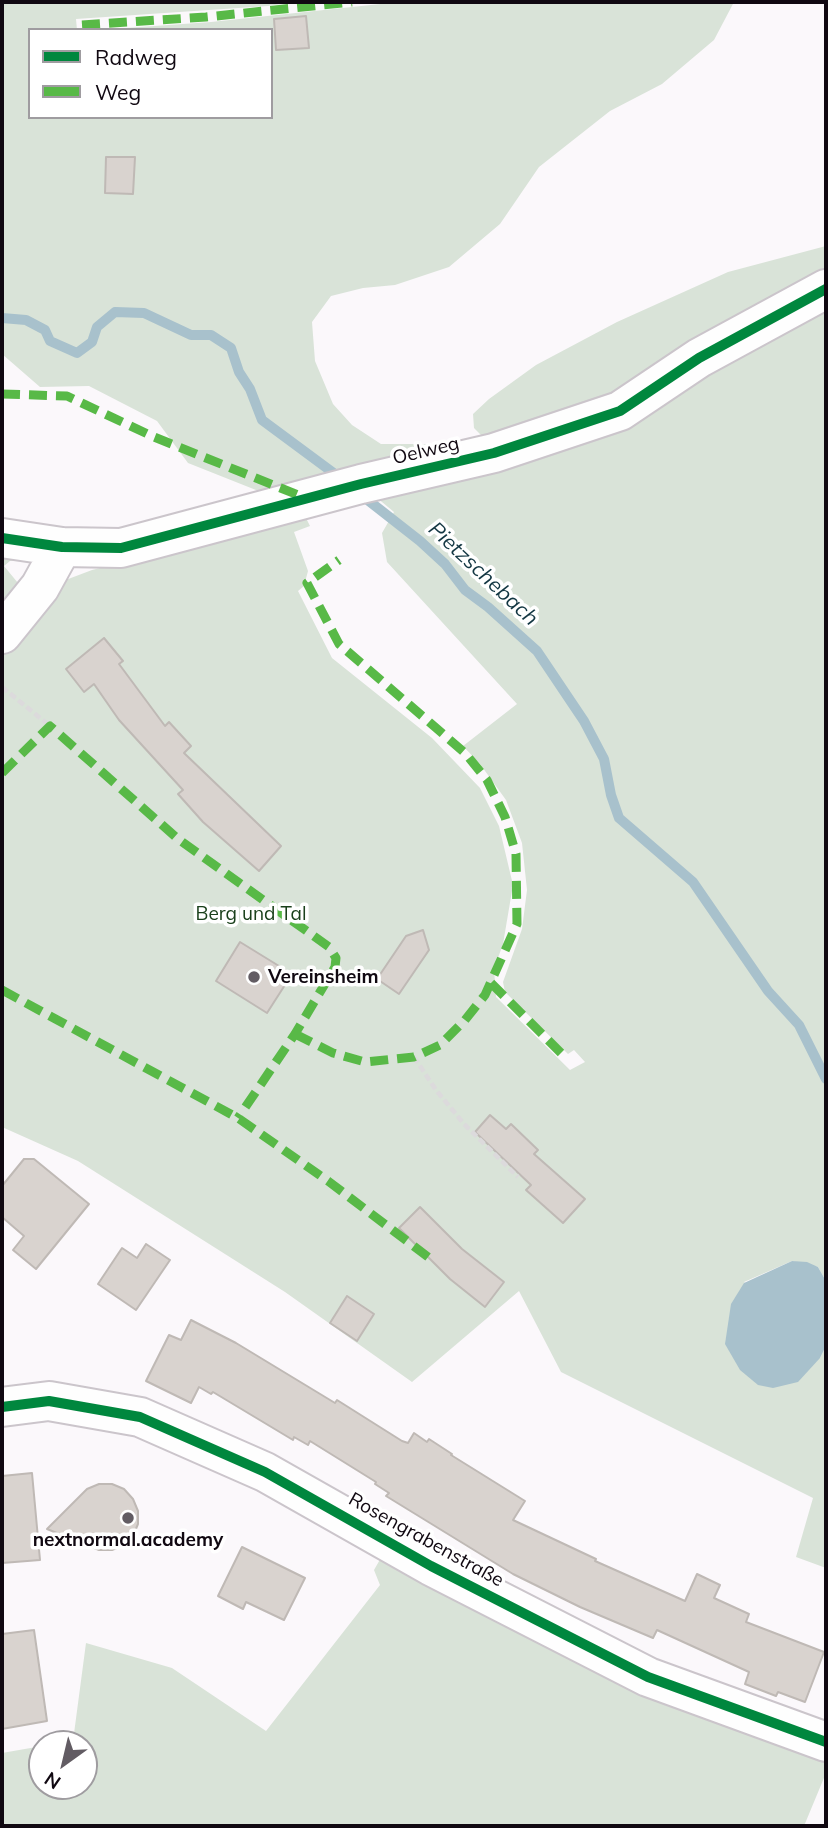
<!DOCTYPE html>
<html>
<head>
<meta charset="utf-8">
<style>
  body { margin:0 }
  #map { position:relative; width:828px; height:1828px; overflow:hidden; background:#fbf8fb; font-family:Mulish,sans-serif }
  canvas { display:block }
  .frame { position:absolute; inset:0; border:4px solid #100811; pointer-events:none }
  .legend { position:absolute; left:28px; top:28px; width:245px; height:91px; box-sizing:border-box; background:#fff; border:2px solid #9f9ca0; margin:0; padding:9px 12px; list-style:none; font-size:21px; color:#100811 }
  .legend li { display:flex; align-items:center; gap:14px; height:35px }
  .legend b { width:35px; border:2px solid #9f9ca0 }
  .north { position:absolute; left:28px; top:1730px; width:70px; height:70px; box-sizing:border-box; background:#fff; border:2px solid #9f9ca0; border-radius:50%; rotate:214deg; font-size:19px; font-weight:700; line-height:28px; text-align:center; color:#100811 }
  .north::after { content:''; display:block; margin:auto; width:24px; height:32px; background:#625c63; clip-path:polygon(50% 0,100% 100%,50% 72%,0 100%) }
</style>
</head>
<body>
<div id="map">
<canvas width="828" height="1828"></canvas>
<div class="frame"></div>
<ul class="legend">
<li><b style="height:9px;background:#00873e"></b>Radweg</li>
<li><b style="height:9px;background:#58b947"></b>Weg</li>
</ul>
<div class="north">N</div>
</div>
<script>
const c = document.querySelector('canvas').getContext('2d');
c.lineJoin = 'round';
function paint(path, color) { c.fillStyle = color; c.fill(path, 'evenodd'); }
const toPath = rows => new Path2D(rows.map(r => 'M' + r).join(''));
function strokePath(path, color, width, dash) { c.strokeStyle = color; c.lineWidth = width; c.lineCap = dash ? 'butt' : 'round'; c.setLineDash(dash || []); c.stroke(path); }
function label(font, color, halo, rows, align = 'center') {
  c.font = font + ' Mulish,sans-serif'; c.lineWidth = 7; c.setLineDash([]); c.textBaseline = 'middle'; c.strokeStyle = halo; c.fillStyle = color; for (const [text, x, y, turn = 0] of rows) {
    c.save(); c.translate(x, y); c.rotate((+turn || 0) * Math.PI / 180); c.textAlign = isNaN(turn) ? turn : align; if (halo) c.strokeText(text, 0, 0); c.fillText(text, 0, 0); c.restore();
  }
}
paint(toPath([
  [2,2,295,2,268,6,76,19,77,30,30,30,30,117,271,117,271,30,98,30,211,22,399,2,734,2,714,40,662,84,610,111,539,167,500,224,449,267,395,285,363,288,331,296,312,322,315,361,333,404,352,425,381,444,428,444,423,462,266,494,188,463,157,421,89,386,40,387,2,354],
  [826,246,826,279,610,400,483,437,474,428,473,414,489,399,536,365,617,322,728,272],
  [826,309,826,1281,818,1267,792,1261,744,1282,820,1358,826,1346,826,1568,796,1557,813,1498,561,1372,519,1291,412,1382,285,1292,78,1161,2,1127,2,652,63,581,92,570,305,516,310,526,294,532,308,571,304,586,298,591,332,658,432,738,480,788,499,826,513,885,503,944,494,969,496,997,570,1070,585,1062,574,1050,568,1054,505,992,503,982,522,929,527,890,522,843,506,800,480,764,463,746,517,704,387,562,382,533,394,512,376,497,658,404],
  [2,554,29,559,10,561,4,566,18,583,13,603,2,615],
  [382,1556,826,1758,826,1773,804,1826,2,1826,2,1753,42,1746,42,1786,84,1786,84,1744,56,1744,73,1741,86,1643,172,1668,266,1731,380,1585,374,1570]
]), '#d9e3d8');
paint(toPath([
  [792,1261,807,1262,818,1267,826,1281,826,1346,820,1358,798,1382,773,1388,758,1385,740,1370,725,1344,731,1304,744,1283]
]), '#a8c1cc');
strokePath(toPath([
  [2,318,26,320,45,330,50,341,77,353,92,342,97,327,115,312,144,313,191,335,211,335,231,348,239,372,250,389,262,420,343,480],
  [360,494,420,541,445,564,465,590,488,607,537,651,584,721,604,759,611,795,619,818,693,882,768,991,799,1025,826,1079]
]), '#a8c1cc', 10);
const building = toPath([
  [306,16,309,48,276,50,274,19,306,16],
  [106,157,135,157,133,194,105,193,106,157],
  [104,638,123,661,119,664,165,726,169,722,191,746,184,753,281,846,259,871,203,822,178,794,183,790,119,720,94,684,84,692,66,669,104,638],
  [423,930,429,950,399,994,377,979,406,936,423,930],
  [240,942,292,974,267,1013,216,981,240,942],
  [490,1115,506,1129,511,1124,538,1150,534,1154,585,1199,563,1223,526,1190,531,1185,475,1132,490,1115],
  [24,1159,34,1159,89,1204,36,1269,13,1250,24,1236,2,1217,2,1186,24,1159],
  [420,1207,462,1249,504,1282,485,1307,450,1279,399,1228,420,1207],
  [146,1244,170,1260,136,1310,98,1284,122,1248,137,1258,146,1244],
  [347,1296,374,1314,357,1341,330,1323,347,1296],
  [191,1320,236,1343,335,1403,337,1400,402,1441,408,1443,414,1433,427,1442,429,1439,452,1454,451,1455,525,1501,513,1520,596,1559,595,1561,685,1601,697,1574,720,1585,714,1598,749,1614,746,1622,824,1652,805,1702,778,1692,776,1696,745,1684,749,1672,657,1630,653,1638,580,1607,513,1574,386,1496,389,1493,375,1484,376,1482,310,1441,308,1445,294,1437,293,1440,213,1392,211,1394,199,1387,191,1403,146,1381,169,1335,181,1340,191,1320],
  [32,1473,40,1560,2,1563,2,1476,32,1473],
  [99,1484,112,1484,124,1489,133,1499,138,1511,138,1524,133,1536,124,1545,112,1550,99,1550,47,1529,87,1489,99,1484],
  [242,1547,305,1578,284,1620,246,1602,243,1609,218,1596,242,1547],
  [34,1630,47,1721,2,1729,2,1634,34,1630]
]);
paint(building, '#d9d3cf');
strokePath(building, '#bfb9b5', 2);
const minor = toPath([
  [2,538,62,547,121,548,361,484,494,453,620,411,699,358,826,289],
  [2,634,40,587,62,547],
  [2,1407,49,1401,140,1417,265,1472,431,1566,648,1677,826,1742]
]);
strokePath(minor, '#cbc5cb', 42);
strokePath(toPath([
  [2,687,50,726],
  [414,1057,436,1090,464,1124,518,1177]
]), '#dcdadc', 4.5, [7, 3.5]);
strokePath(minor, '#fefefe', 38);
strokePath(toPath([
  [82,25,206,17,352,2],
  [2,394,67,396,154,437,303,497],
  [2,773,50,726,178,839,329,947,336,958,335,967,295,1034,238,1118],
  [491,983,566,1058],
  [2,990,238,1118,328,1181,432,1260],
  [295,1034,333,1053,365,1062,414,1057,440,1045,465,1020,485,995,517,924,516,854,505,817,487,780,465,753,339,644,307,583,339,560]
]), '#58b947', 9, [18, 9]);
strokePath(toPath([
  [2,538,62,547,121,548,361,484,494,453,620,411,699,358,826,289],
  [2,1407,49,1401,140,1417,265,1472,431,1566,648,1677,826,1742]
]), '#00873e', 10);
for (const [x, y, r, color] of [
  [254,977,7,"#625c63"],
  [128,1518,7,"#625c63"]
]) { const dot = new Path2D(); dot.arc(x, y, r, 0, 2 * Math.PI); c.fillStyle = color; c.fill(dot); strokePath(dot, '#fff', 2.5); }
label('19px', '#100811', '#fff', [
  ["Oelweg",426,451,-13],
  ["Rosengrabenstraße",426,1540,29]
]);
label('19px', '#1a401b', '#fff', [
  ["Berg und Tal",251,914]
]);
label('bold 19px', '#100811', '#fff', [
  ["Vereinsheim",268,977],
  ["nextnormal.academy",128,1540,"center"]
], 'left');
label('italic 21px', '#123642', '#fff', [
  ["Pietzschebach",483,574,43]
]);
</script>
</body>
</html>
